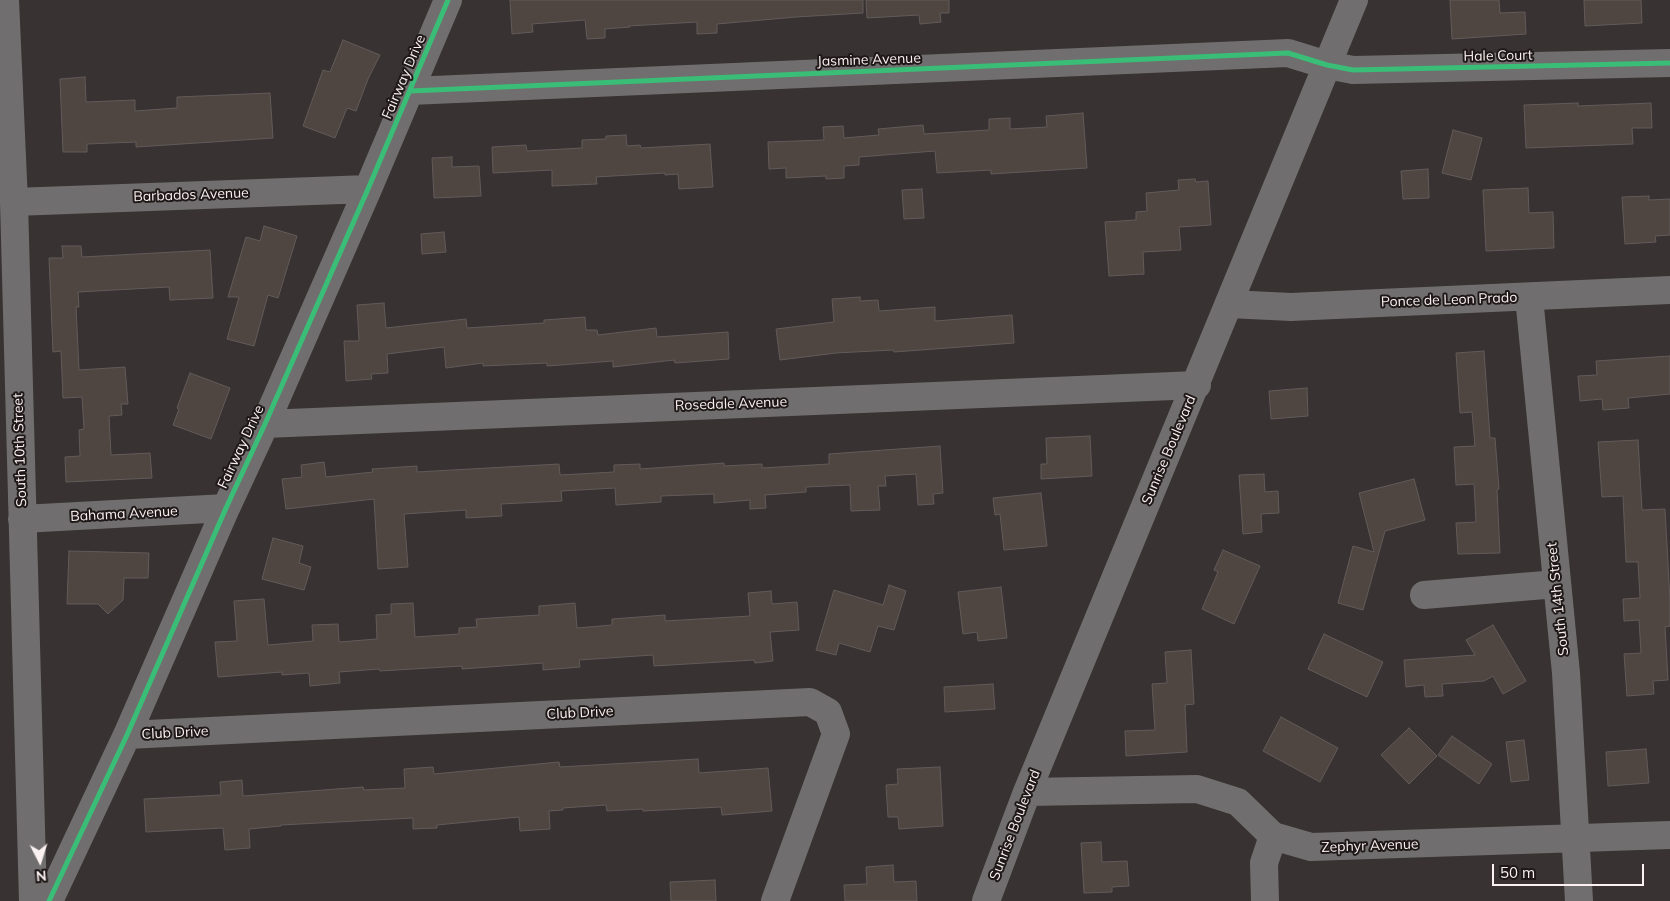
<!DOCTYPE html>
<html>
<head>
<meta charset="utf-8">
<style>
  body { margin:0 }
  #map { position:relative; width:1670px; height:901px; overflow:hidden; background:#383232; font-family:Mulish,sans-serif }
  canvas { display:block }
  .north { position:absolute; left:15px; top:836px; width:50px; height:50px; -webkit-text-stroke:4px #1f1818; paint-order:stroke; rotate:175deg; font-size:14px; font-weight:700; line-height:20px; text-align:center; color:#faf1f0 }
  .north::after { content:''; display:block; margin:auto; width:18px; height:22px; background:#faf1f0; clip-path:polygon(50% 0,100% 100%,50% 72%,0 100%) }
  .scale { position:absolute; left:1492px; top:864px; width:152px; height:22px; box-sizing:border-box; border:2px solid #faf1f0; border-top:0; padding-left:6px; font-size:15px; line-height:18px; white-space:nowrap; color:#faf1f0; -webkit-text-stroke:4px #1f1818; paint-order:stroke }
</style>
</head>
<body>
<div id="map">
<canvas width="1670" height="901"></canvas>
<div class="north">N</div>
<div class="scale">50 m</div>
</div>
<script>
const c = document.querySelector('canvas').getContext('2d');
c.lineJoin = 'round';
function paint(path, color) { c.fillStyle = color; c.fill(path, 'evenodd'); }
const toPath = rows => new Path2D(rows.map(r => 'M' + r).join(''));
function strokePath(path, color, width, dash) { c.strokeStyle = color; c.lineWidth = width; c.lineCap = dash ? 'butt' : 'round'; c.setLineDash(dash || []); c.stroke(path); }
function label(font, color, halo, rows, align = 'center') {
  c.font = font + ' Mulish,sans-serif'; c.lineWidth = 4; c.setLineDash([]); c.textBaseline = 'middle'; c.strokeStyle = halo; c.fillStyle = color; for (const [text, x, y, turn = 0] of rows) {
    c.save(); c.translate(x, y); c.rotate((+turn || 0) * Math.PI / 180); c.textAlign = isNaN(turn) ? turn : align; if (halo) c.strokeText(text, 0, 0); c.fillText(text, 0, 0); c.restore();
  }
}
const building = toPath([
  [510,0,863,0,863,13,796,17,717,24,717,33,697,34,697,22,629,26,630,27,605,29,605,38,587,39,585,20,532,24,533,32,512,34,510,0],
  [866,0,949,0,949,13,940,13,941,22,920,24,919,15,867,18,866,0],
  [1450,0,1499,0,1500,13,1525,12,1526,34,1452,39,1450,0],
  [1584,0,1641,0,1642,23,1585,26,1584,0],
  [343,40,380,55,368,79,356,111,347,108,335,138,303,126,323,70,330,72,343,40],
  [85,77,86,102,135,100,135,111,177,108,177,97,270,93,273,138,136,147,136,142,87,144,87,152,63,152,60,79,85,77],
  [1578,103,1578,106,1651,103,1652,128,1632,128,1633,144,1526,148,1524,105,1578,103],
  [1083,113,1087,168,991,174,991,170,937,173,935,151,859,157,859,165,844,166,844,178,826,179,826,176,786,178,786,168,769,169,768,142,824,140,823,127,843,126,844,138,879,135,878,129,923,125,924,134,989,130,989,119,1010,118,1010,129,1047,127,1046,116,1083,113],
  [1453,130,1482,138,1471,180,1442,173,1453,130],
  [626,135,627,146,640,145,641,148,710,144,713,187,679,189,678,174,665,175,665,173,596,177,597,184,552,186,552,170,493,173,492,147,526,145,527,151,582,148,582,140,606,139,606,136,626,135],
  [452,157,452,167,479,166,481,196,434,198,432,158,452,157],
  [1428,169,1429,198,1403,199,1401,171,1428,169],
  [1195,179,1196,182,1208,181,1211,225,1179,227,1181,250,1143,252,1144,274,1109,276,1105,222,1136,220,1136,212,1147,211,1146,193,1179,190,1178,180,1195,179],
  [1528,188,1529,213,1553,212,1554,248,1486,251,1483,190,1528,188],
  [922,189,924,218,904,219,902,190,922,189],
  [1649,196,1649,200,1670,199,1670,235,1655,236,1656,242,1625,244,1622,197,1649,196],
  [264,226,297,236,278,298,268,295,254,346,227,339,239,297,228,297,246,237,260,241,264,226],
  [444,232,446,252,422,254,421,234,444,232],
  [62,246,81,246,82,257,210,250,213,298,170,300,169,287,78,292,79,307,76,307,79,370,125,367,128,404,121,404,122,415,109,416,111,455,150,453,152,478,66,482,65,457,80,456,79,430,84,429,82,397,63,398,61,351,53,352,49,258,63,258,62,246],
  [860,297,860,301,878,300,879,311,935,307,935,321,1012,315,1014,343,894,352,893,350,836,353,780,360,776,329,834,322,832,299,860,297],
  [384,303,386,328,466,319,467,328,544,323,544,320,585,317,586,330,597,330,598,335,656,328,657,337,728,332,729,359,675,363,674,360,613,367,613,361,547,366,547,363,483,366,483,363,446,368,444,347,387,354,388,373,371,374,372,379,346,381,344,341,359,341,357,305,384,303],
  [1484,351,1490,438,1495,438,1499,489,1497,490,1500,553,1458,554,1456,523,1476,522,1474,484,1456,485,1454,447,1475,446,1472,412,1460,413,1456,353,1484,351],
  [1670,356,1670,394,1628,398,1629,408,1603,410,1602,399,1580,401,1578,376,1597,375,1596,361,1670,356],
  [190,373,230,388,211,439,173,425,179,409,177,408,190,373],
  [1307,388,1308,416,1271,419,1269,391,1307,388],
  [1090,436,1092,476,1041,479,1041,464,1047,464,1046,438,1090,436],
  [1638,440,1642,510,1665,509,1670,601,1670,626,1665,627,1668,680,1653,681,1654,694,1627,696,1624,654,1641,653,1639,620,1624,621,1623,599,1640,598,1638,562,1626,562,1623,496,1602,497,1598,442,1638,440],
  [940,446,943,493,933,494,934,504,918,505,916,474,885,476,886,486,878,486,880,510,851,511,850,485,806,487,806,492,765,495,766,508,750,509,750,500,714,503,714,494,661,496,661,502,616,505,615,488,561,491,562,501,501,504,502,516,466,518,466,510,404,514,408,567,378,569,374,499,286,509,282,479,302,477,301,465,324,462,326,477,373,472,372,469,417,466,417,472,559,464,560,475,614,472,614,465,640,464,640,469,724,463,724,466,762,464,762,468,829,464,829,454,940,446],
  [1264,474,1265,492,1278,491,1279,513,1261,514,1262,532,1243,534,1239,475,1264,474],
  [1414,479,1425,520,1385,531,1363,610,1338,603,1353,546,1374,552,1359,493,1414,479],
  [1041,493,1047,546,1004,550,1000,514,995,515,993,498,1041,493],
  [273,538,303,546,299,563,311,567,304,590,262,579,273,538],
  [1223,550,1260,566,1234,624,1202,609,1218,572,1214,570,1223,550],
  [69,551,149,553,148,578,124,578,123,600,108,614,98,604,67,604,69,551],
  [889,585,906,591,894,630,878,626,870,652,839,643,836,655,816,650,834,590,883,605,889,585],
  [1001,587,1007,638,978,641,977,632,963,634,958,592,1001,587],
  [771,591,772,604,797,602,799,630,770,632,773,661,755,663,754,660,654,666,653,655,579,660,580,667,543,670,543,663,462,669,462,666,380,671,379,669,339,672,340,683,310,686,309,673,282,675,282,672,218,677,215,642,237,641,234,601,264,599,268,645,313,641,312,625,338,624,339,642,377,639,376,615,391,614,391,604,413,603,415,637,459,634,459,628,477,627,476,619,539,615,539,606,575,603,577,628,612,625,612,619,665,615,665,621,750,616,748,593,771,591],
  [1493,625,1526,681,1503,694,1493,676,1484,681,1442,684,1443,696,1425,697,1424,685,1406,687,1404,660,1475,655,1466,640,1493,625],
  [1324,634,1383,662,1367,697,1308,669,1324,634],
  [1191,650,1194,704,1185,705,1187,752,1126,756,1125,731,1155,730,1152,684,1167,683,1165,652,1191,650],
  [993,684,995,709,945,712,944,687,993,684],
  [1281,717,1338,748,1320,782,1263,751,1281,717],
  [1409,728,1437,756,1409,784,1381,755,1409,728],
  [1452,736,1492,764,1479,784,1438,755,1452,736],
  [1524,740,1529,780,1511,782,1506,742,1524,740],
  [1646,749,1649,783,1608,786,1606,752,1646,749],
  [698,759,699,773,768,768,772,811,722,815,721,807,643,811,643,809,607,811,606,805,563,808,563,810,549,811,550,829,520,831,519,817,437,825,437,828,413,829,413,818,281,825,281,826,249,829,250,848,225,850,223,828,146,832,144,799,221,795,220,782,242,780,243,796,363,787,364,790,405,788,404,769,433,767,434,774,559,762,560,767,698,759],
  [940,767,943,826,899,829,898,817,888,817,886,785,898,784,897,769,940,767],
  [1101,842,1102,862,1127,861,1129,886,1112,887,1112,892,1084,893,1081,843,1101,842],
  [893,865,894,882,916,881,917,901,845,901,844,885,867,884,866,867,893,865],
  [715,880,716,901,671,901,670,882,715,880]
]);
paint(building, '#504641');
strokePath(building, '#615b5a', 1);
strokePath(toPath([
  [5,0,14,202,33,901],
  [410,91,1288,53,1327,65,1353,70,1670,63],
  [14,202,368,189],
  [1529,297,1566,673,1579,901],
  [1229,304,1291,307,1670,290],
  [265,424,1197,385],
  [22,519,226,508],
  [1424,595,1557,584],
  [127,735,810,702,828,712,836,734,775,901],
  [1027,792,1197,789,1238,802,1273,836,1311,847,1670,835],
  [49,901,127,735,226,508,265,424,368,189,448,0],
  [986,901,1027,792,1354,0],
  [1265,901,1264,863,1273,836]
]), '#706e6e', 28);
strokePath(toPath([
  [410,91,1288,53,1327,65,1353,70,1670,63],
  [49,901,127,735,226,508,265,424,368,189,448,0]
]), '#3abd76', 5);
label('14px', '#faf1f0', '#1f1818', [
  ["Hale Court",1498,56,-1],
  ["Jasmine Avenue",869,60,-2],
  ["Fairway Drive",404,77,-67],
  ["Barbados Avenue",191,195,-2],
  ["Ponce de Leon Prado",1449,300,-2],
  ["Rosedale Avenue",731,404,-2],
  ["Fairway Drive",241,447,-65],
  ["South 10th Street",20,450,-92],
  ["Sunrise Boulevard",1169,450,-67],
  ["Bahama Avenue",124,514,-3],
  ["South 14th Street",1558,599,-96],
  ["Club Drive",580,713,-3],
  ["Club Drive",175,733,-3],
  ["Sunrise Boulevard",1015,825,-69],
  ["Zephyr Avenue",1370,846,-2]
]);
</script>
</body>
</html>
